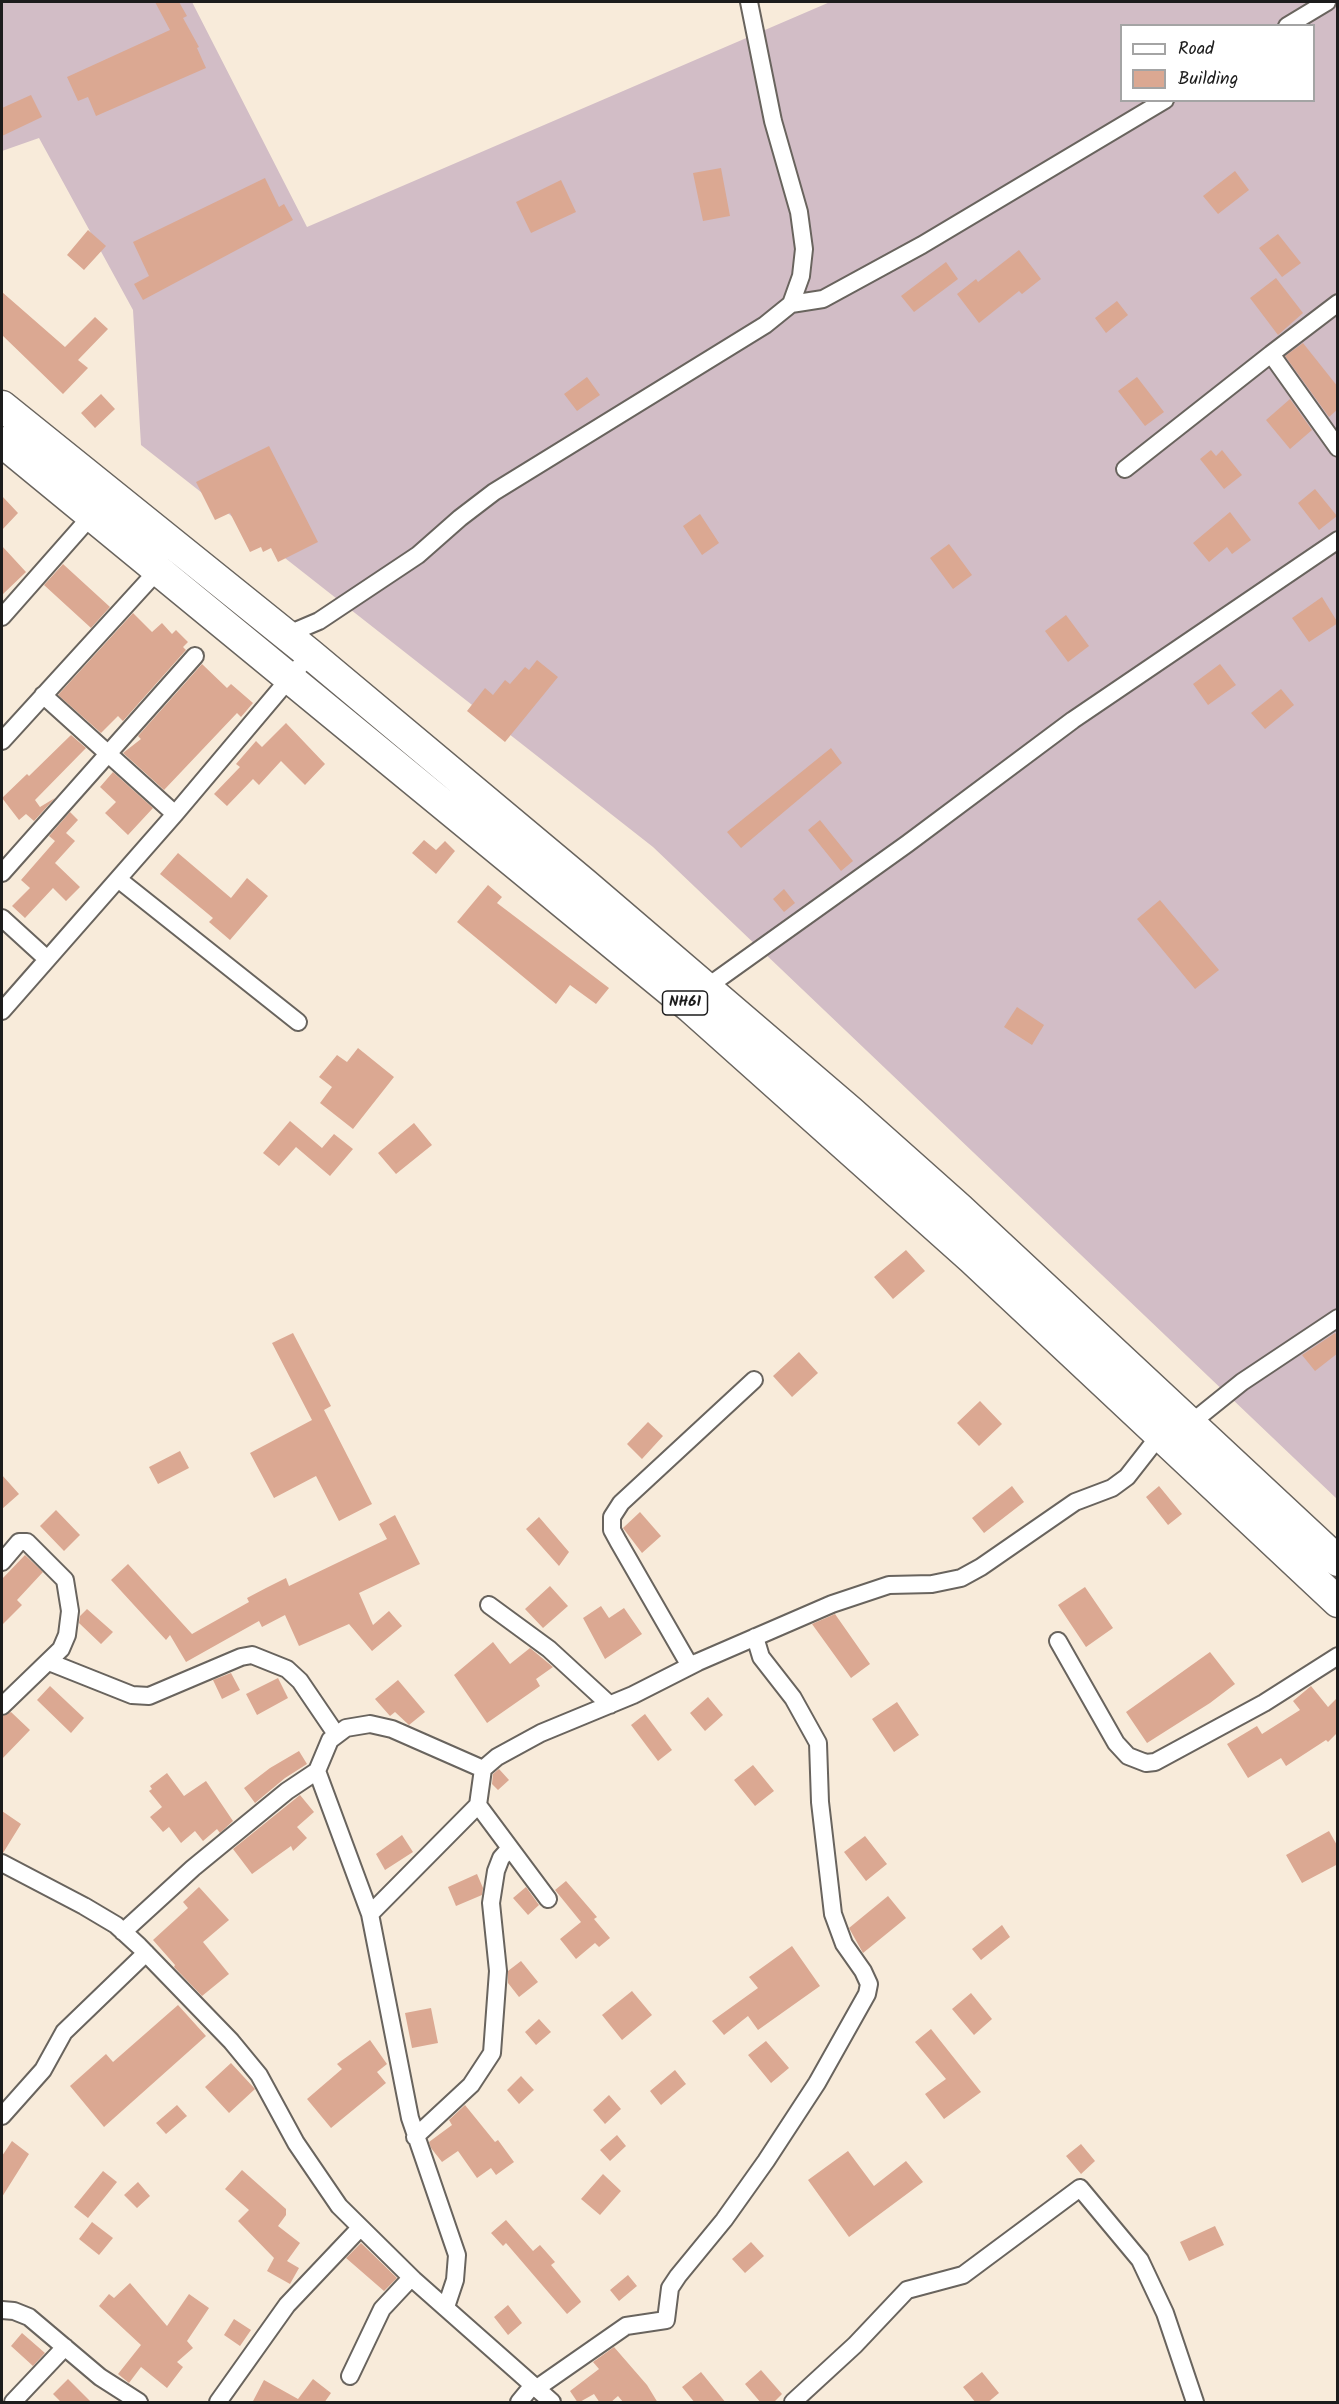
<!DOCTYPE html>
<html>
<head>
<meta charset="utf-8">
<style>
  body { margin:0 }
  #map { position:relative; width:1339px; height:2404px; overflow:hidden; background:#f8ebda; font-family:Kalam,sans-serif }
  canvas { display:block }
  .frame { position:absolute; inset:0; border:3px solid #1c1c1c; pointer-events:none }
  .legend { position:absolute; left:1120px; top:24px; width:195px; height:78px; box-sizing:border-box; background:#fff; border:2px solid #a4a4a4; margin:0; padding:8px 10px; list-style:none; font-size:18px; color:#1c1c1c }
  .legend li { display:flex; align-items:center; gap:12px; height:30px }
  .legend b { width:30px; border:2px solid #a4a4a4 }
</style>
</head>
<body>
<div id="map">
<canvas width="1339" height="2404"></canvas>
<div class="frame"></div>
<ul class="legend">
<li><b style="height:8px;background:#fff"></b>Road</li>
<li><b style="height:16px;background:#dba892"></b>Building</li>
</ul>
</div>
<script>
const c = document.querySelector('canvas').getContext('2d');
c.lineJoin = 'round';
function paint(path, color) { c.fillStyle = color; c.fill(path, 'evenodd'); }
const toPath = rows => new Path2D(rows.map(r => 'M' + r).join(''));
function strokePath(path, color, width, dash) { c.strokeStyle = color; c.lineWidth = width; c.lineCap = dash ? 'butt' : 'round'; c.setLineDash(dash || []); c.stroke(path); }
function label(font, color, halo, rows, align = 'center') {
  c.font = font + ' Kalam,sans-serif'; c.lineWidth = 4.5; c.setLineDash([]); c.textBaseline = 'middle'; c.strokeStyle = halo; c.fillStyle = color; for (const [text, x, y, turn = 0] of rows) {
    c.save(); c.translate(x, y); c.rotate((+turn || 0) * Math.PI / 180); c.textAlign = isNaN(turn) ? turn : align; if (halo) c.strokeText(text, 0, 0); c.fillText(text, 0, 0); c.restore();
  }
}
paint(toPath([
  [2,2,192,2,307,227,830,2,1337,2,1337,1499,653,847,141,445,133,310,39,138,2,151],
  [1122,26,1314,26,1314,100,1122,100]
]), '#d2bdc6');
paint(toPath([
  [155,2,179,2,187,16,183,18,199,47,197,48,206,68,96,116,88,97,78,101,67,77,170,30],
  [31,95,42,117,2,136,2,108],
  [721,168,730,216,703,221,693,173],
  [1235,171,1249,190,1218,214,1203,196],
  [265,178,279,207,284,204,293,220,143,300,134,284,149,276,133,242],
  [561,180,576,212,531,233,516,202],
  [88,230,106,246,84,270,67,255],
  [1278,234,1301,263,1282,277,1259,248],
  [1019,250,1041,279,1022,294,1019,291,979,323,957,294,976,279,978,282],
  [946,262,958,279,914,312,901,296],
  [1276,278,1303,313,1278,335,1250,298],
  [2,292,65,347,95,317,108,329,78,360,88,368,63,394,2,335],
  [1117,301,1128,315,1106,333,1095,318],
  [1303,343,1338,387,1338,409,1329,417,1285,356],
  [587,377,600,395,577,411,564,394],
  [1137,377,1164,412,1145,426,1118,391],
  [101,394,115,409,95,428,81,413],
  [1290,399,1312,430,1290,449,1266,420],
  [269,446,318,542,278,562,271,548,263,552,261,547,250,552,230,513,215,520,196,482],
  [1211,450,1216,456,1222,450,1242,475,1224,489,1200,459],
  [1315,489,1337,516,1319,530,1298,503],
  [2,496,18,513,2,530],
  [1230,512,1251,540,1232,554,1227,547,1209,562,1193,543],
  [700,514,719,543,702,555,683,526],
  [949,544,972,575,953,589,930,558],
  [2,546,26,572,2,595],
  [63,564,110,607,91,628,44,585],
  [1322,597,1338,623,1309,642,1292,618],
  [133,613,152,632,162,623,172,634,176,630,188,642,183,647,186,650,123,721,118,716,101,733,58,695],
  [1066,615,1089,646,1068,662,1045,631],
  [537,660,558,677,505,742,467,711,485,688,493,695,505,680,510,684,525,667,529,670],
  [202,664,227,688,231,684,253,703,241,717,237,713,164,790,123,753,141,739,138,736],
  [1220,664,1236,685,1208,705,1193,684],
  [1281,689,1294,705,1265,729,1251,713],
  [286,723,325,764,305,785,281,761,259,785,253,779,227,806,214,794,240,767,236,764,256,741,262,747],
  [71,735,86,748,35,800,40,807,55,798,34,821,26,814,19,820,2,798,27,774,29,776],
  [831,748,842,763,741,848,727,832],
  [113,772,153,808,128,835,105,813,116,802,100,787],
  [70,812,78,820,66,833,75,841,55,863,80,887,66,901,53,888,25,918,12,906,30,888,21,880,55,841,49,836],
  [820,820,853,861,841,871,808,830],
  [424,840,436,850,445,841,455,851,436,874,412,853],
  [178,853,231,898,247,878,268,896,230,940,209,922,213,918,160,874],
  [488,885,502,897,497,903,609,988,596,1004,570,985,556,1004,457,922],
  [784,889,795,903,784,912,773,899],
  [1160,900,1219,970,1195,989,1137,919],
  [1017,1007,1044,1025,1032,1045,1004,1027],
  [358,1048,394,1077,353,1129,320,1103,332,1087,319,1077,337,1055,347,1062],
  [290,1121,322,1148,334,1134,353,1149,330,1176,296,1147,279,1166,263,1153],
  [414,1123,432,1145,396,1174,378,1153],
  [906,1250,925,1271,893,1299,874,1277],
  [293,1333,331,1406,324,1410,372,1504,339,1521,316,1476,274,1498,250,1453,312,1420,272,1343],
  [1335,1333,1338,1336,1338,1353,1315,1371,1302,1355],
  [799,1352,818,1373,792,1397,773,1376],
  [980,1401,1002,1424,979,1446,957,1423],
  [648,1422,663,1436,642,1459,627,1444],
  [180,1451,189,1468,158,1484,149,1467],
  [2,1475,19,1494,2,1509],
  [1012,1486,1024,1502,984,1533,972,1518],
  [1159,1486,1182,1514,1168,1525,1146,1497],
  [56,1510,80,1535,64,1551,40,1526],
  [640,1512,661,1536,642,1553,623,1528],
  [395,1515,420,1564,359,1593,373,1625,389,1611,402,1626,372,1651,349,1624,299,1646,285,1615,262,1627,259,1621,186,1662,170,1635,166,1640,111,1580,128,1564,192,1634,249,1602,247,1598,266,1588,286,1578,289,1586,387,1539,379,1524],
  [539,1517,569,1552,559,1566,526,1529],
  [25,1555,43,1572,17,1600,22,1605,2,1625,2,1579],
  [550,1586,568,1606,543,1628,525,1609],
  [1085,1587,1113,1628,1086,1647,1058,1605],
  [601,1606,609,1618,624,1608,642,1634,605,1659,583,1618],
  [87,1609,113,1632,101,1644,79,1623,80,1616],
  [835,1614,870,1664,851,1678,812,1624],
  [493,1642,510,1664,530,1648,553,1667,536,1679,540,1686,487,1723,454,1675],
  [1210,1652,1235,1684,1210,1703,1147,1743,1126,1712],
  [231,1673,240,1690,222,1699,213,1680],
  [278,1678,288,1698,257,1715,246,1694],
  [398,1680,425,1712,409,1725,395,1712,390,1716,375,1699],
  [50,1686,84,1718,71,1733,37,1700],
  [1311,1686,1328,1707,1338,1697,1338,1732,1328,1742,1326,1740,1286,1766,1281,1758,1248,1778,1227,1744,1257,1726,1262,1734,1300,1710,1293,1701],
  [708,1697,723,1715,705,1731,690,1713],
  [897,1702,919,1735,894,1752,872,1719],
  [11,1712,30,1730,2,1759,2,1716],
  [645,1714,672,1750,658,1761,631,1725],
  [299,1751,307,1764,285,1778,255,1803,244,1788,270,1768],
  [753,1765,774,1791,755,1806,734,1780],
  [499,1769,509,1780,498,1790,492,1784,493,1774],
  [167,1773,184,1796,206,1781,233,1821,220,1833,217,1829,203,1841,195,1831,181,1843,169,1827,163,1832,150,1817,162,1807,149,1791,152,1789,150,1786],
  [300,1795,314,1812,297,1827,307,1838,293,1851,291,1846,252,1874,233,1849],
  [2,1811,21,1824,3,1853,2,1853],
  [1329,1831,1338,1847,1338,1864,1302,1883,1286,1855],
  [402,1835,413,1852,385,1870,376,1854],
  [865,1836,887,1864,866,1881,844,1852],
  [477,1874,483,1888,482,1895,456,1906,448,1887],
  [566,1881,597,1917,594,1919,610,1938,599,1947,595,1943,576,1959,560,1939,581,1922,555,1890],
  [199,1887,229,1920,203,1942,229,1974,202,1996,174,1967,175,1965,153,1940,188,1908,183,1902],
  [526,1887,539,1905,528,1915,513,1898],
  [888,1896,906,1918,863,1953,849,1928],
  [1002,1925,1010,1937,981,1960,972,1949],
  [792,1946,820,1986,758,2030,748,2016,724,2035,712,2021,758,1988,749,1977],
  [521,1961,538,1982,519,1997,508,1983,508,1971],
  [632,1991,652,2015,622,2040,602,2015],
  [971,1993,992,2019,974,2035,952,2009],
  [178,2005,206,2036,104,2127,70,2086,106,2054,113,2062],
  [431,2008,438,2043,412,2048,405,2013],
  [539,2019,551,2032,536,2045,525,2032],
  [931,2029,981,2092,944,2119,925,2094,946,2079,915,2042],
  [370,2040,387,2064,377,2072,386,2083,331,2128,307,2099,342,2069,337,2064],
  [766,2041,789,2068,771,2083,748,2055],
  [231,2063,255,2089,229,2113,205,2087],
  [675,2070,686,2084,661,2105,650,2091],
  [521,2076,534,2090,519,2104,507,2090],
  [609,2095,621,2109,605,2124,593,2110],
  [177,2105,187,2116,166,2134,156,2123],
  [465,2105,495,2142,498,2140,514,2162,496,2175,491,2168,477,2178,458,2151,442,2162,431,2148,429,2142,452,2125,449,2120],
  [617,2135,626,2146,610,2161,600,2150],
  [12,2141,29,2154,2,2197,2,2156],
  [1081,2144,1095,2161,1081,2174,1066,2156],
  [848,2151,874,2186,906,2161,923,2182,849,2237,808,2180],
  [242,2170,286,2209,286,2215,278,2226,300,2243,287,2261,299,2268,290,2284,267,2271,274,2258,238,2221,249,2210,225,2189],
  [103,2171,117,2182,88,2218,74,2207],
  [603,2174,621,2191,600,2215,581,2199],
  [138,2182,150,2196,137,2208,124,2195],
  [506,2220,533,2251,540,2245,555,2262,551,2265,580,2300,581,2302,567,2314,506,2243,503,2246,491,2233],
  [92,2222,113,2238,99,2255,79,2239],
  [1215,2226,1224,2245,1189,2261,1180,2242],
  [751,2242,764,2256,745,2273,732,2259],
  [361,2243,397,2278,384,2291,346,2258],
  [628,2275,637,2286,619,2301,610,2290],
  [130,2283,167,2326,189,2294,209,2308,187,2341,193,2348,177,2362,183,2367,167,2388,141,2367,129,2383,118,2374,141,2345,99,2306,109,2294,114,2298],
  [508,2305,522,2323,508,2335,494,2317],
  [234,2319,251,2330,240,2346,224,2335],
  [22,2333,45,2353,33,2366,11,2346],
  [614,2347,647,2385,658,2403,623,2402,618,2396,610,2403,600,2403,594,2394,578,2403,570,2391,599,2369,593,2362],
  [761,2370,782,2394,773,2403,761,2403,745,2384],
  [701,2372,726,2403,695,2403,682,2387],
  [982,2372,999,2393,987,2403,976,2403,963,2387],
  [68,2379,92,2403,62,2403,53,2394],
  [313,2379,331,2393,324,2403,252,2403,264,2380,298,2399]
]), '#dba892');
const street = toPath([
  [1287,26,1327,2],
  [1338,303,1271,354,1338,448],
  [791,304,823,299,922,245,1165,100],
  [1125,469,1271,354],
  [2,617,92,515],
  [286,635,319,621,418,555,460,518,494,492,765,325,791,304,801,276,804,249,799,212,773,121,749,2],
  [43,695,175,814],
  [2,741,159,569],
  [2,873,195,656],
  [118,879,298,1022],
  [2,918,47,959],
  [707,987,907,844,1073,720,1338,540],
  [2,1011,175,814,310,654],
  [1191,1423,1242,1382,1338,1318],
  [2,1562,19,1542,27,1542,65,1580,70,1611,67,1635,61,1649,2,1706],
  [489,1605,549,1649,610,1705],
  [1058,1641,1116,1743,1128,1756,1146,1763,1155,1762,1264,1703,1338,1656],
  [49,1662,132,1695,149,1696,241,1657,252,1655,287,1669,300,1681,336,1734],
  [690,1666,618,1541,612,1530,612,1517,621,1503,754,1380],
  [317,1771,370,1914,410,2118,457,2255,455,2280,446,2307],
  [2,1863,84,1906,116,1925,139,1946,231,2041,259,2075,296,2143,339,2206,414,2280,552,2402],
  [548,1899,478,1805,483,1769,497,1757,541,1733,633,1695,698,1662,832,1604,889,1585,932,1584,961,1578,981,1567,1075,1502,1112,1488,1127,1477,1163,1431],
  [370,1914,478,1805],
  [123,1932,193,1868,287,1791,317,1771,330,1740,346,1728,370,1724,392,1729,483,1769],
  [2,2116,43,2070,64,2032,146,1953],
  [415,2137,471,2085,492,2053,498,1971,491,1903,496,1871,501,1858,510,1848],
  [2,2310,14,2311,29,2317,100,2377,139,2402],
  [350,2376,382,2309,411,2278],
  [537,2388,626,2326,666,2320,670,2288,678,2276,724,2220,766,2161,817,2083,867,1994,869,1984,863,1971,844,1944,833,1914,820,1802,818,1743,793,1698,761,1657,755,1637],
  [13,2402,65,2347],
  [218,2402,287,2305,360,2228],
  [519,2402,533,2385],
  [793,2402,855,2345,907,2290,963,2275,1080,2188,1140,2260,1165,2313,1195,2402]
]);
const highway = toPath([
  [2,406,310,654,585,884,850,1111,959,1208,1338,1561],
  [2,442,691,1008,972,1259,1338,1602]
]);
strokePath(street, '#69645e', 20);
strokePath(highway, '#69645e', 33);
strokePath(street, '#fff', 16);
strokePath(highway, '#fff', 30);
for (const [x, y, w] of [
  [685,1003,45]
]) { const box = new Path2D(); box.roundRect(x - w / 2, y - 12, w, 24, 4.5); c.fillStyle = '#fff'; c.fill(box); strokePath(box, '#1c1c1c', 1.5); }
label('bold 15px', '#1c1c1c', null, [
  ["NH61",685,1003]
]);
</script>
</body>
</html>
